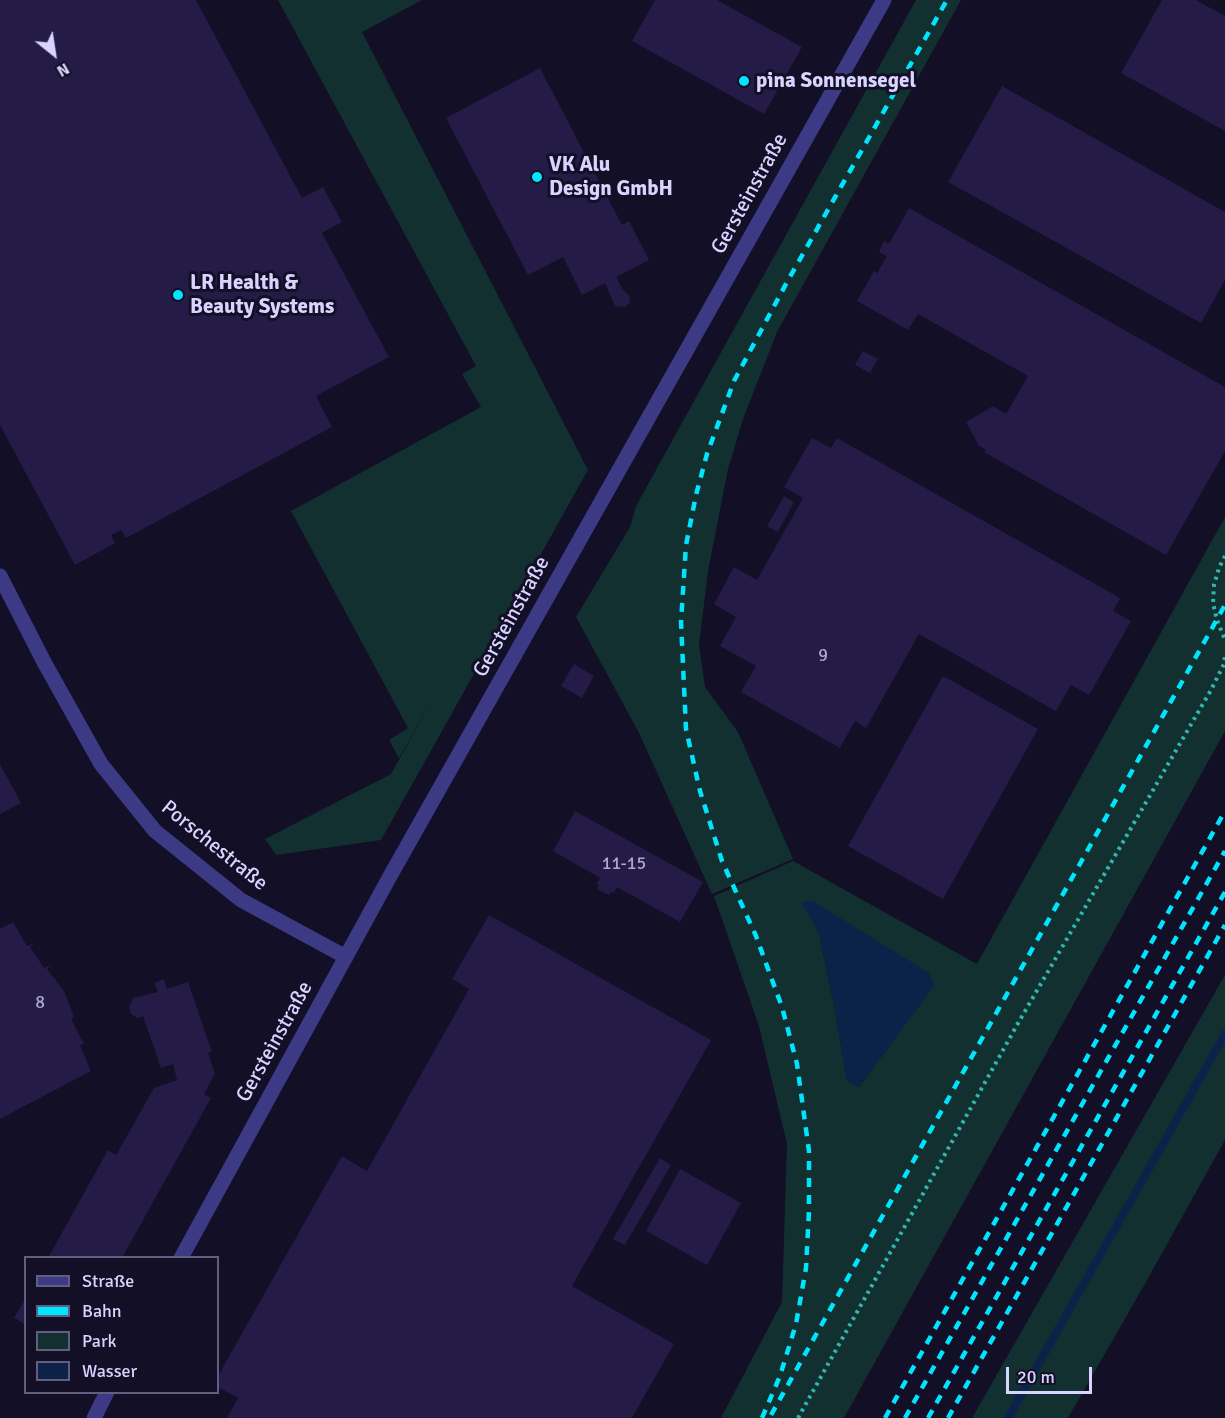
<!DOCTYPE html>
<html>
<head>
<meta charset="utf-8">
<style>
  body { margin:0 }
  #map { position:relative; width:1225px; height:1418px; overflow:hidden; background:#130f26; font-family:Signika,sans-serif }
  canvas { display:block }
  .legend { position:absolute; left:24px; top:1256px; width:195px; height:138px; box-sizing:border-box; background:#130f26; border:2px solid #625e7d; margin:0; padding:8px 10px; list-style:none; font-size:18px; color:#d9d4ff }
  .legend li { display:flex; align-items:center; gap:12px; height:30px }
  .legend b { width:30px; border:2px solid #625e7d }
  .north { position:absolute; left:24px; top:24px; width:60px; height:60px; -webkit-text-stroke:4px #130f26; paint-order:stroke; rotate:150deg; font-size:16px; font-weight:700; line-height:24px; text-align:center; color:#d9d4ff }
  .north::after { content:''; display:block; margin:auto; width:21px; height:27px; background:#d9d4ff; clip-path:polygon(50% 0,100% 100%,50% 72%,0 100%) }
  .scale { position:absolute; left:1006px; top:1367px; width:86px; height:27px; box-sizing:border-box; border:3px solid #d9d4ff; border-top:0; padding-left:8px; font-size:18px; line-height:21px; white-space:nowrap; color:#d9d4ff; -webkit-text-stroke:4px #130f26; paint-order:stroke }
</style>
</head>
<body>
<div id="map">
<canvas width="1225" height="1418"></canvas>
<ul class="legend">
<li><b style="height:8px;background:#3d3a85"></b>Straße</li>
<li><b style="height:8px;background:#00e5ff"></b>Bahn</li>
<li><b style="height:16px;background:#12302f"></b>Park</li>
<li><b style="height:16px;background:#0c2248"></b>Wasser</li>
</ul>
<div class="north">N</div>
<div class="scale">20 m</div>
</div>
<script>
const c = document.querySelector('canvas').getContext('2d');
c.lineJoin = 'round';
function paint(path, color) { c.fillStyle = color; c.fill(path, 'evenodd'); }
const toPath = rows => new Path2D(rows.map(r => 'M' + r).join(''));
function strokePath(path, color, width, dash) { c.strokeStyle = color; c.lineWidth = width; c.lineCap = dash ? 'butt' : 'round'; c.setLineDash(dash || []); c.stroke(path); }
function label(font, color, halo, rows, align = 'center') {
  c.font = font + ' Signika,sans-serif'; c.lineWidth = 6; c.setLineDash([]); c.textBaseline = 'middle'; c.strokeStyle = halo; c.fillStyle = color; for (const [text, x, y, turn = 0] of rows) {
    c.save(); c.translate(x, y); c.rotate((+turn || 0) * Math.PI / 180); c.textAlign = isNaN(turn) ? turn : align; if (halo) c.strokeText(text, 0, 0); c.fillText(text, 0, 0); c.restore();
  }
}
paint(toPath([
  [278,0,422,0,362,32,588,470,381,840,276,855,265,839,391,774,431,702,399,758,389,740,408,728,291,511,481,407,462,374,476,366],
  [916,0,961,0,777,332,743,419,728,469,708,571,699,645,705,687,738,732,793,859,712,894,639,733,576,617,630,527,636,506],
  [1225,517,1225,731,844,1418,721,1418,782,1302,787,1144,759,1026,714,896,793,861,977,964],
  [802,902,934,985,859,1087,847,1081,835,1010,819,933],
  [1225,975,1225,1140,1142,1289,1068,1418,972,1418]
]), '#12302f');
paint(toPath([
  [813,901,929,973,934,986,859,1087,847,1081,835,1010,819,933,801,902]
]), '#0c2248');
strokePath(toPath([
  [1008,1418,1225,1034]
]), '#0c2248', 8);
paint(toPath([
  [0,0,196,0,302,198,323,187,342,222,322,233,389,357,316,396,332,427,126,538,121,530,111,535,115,543,75,565,0,425],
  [655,0,717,0,802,47,764,114,632,41],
  [1162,0,1196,0,1225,16,1225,131,1121,73],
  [540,68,622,225,629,221,649,260,616,277,623,290,629,295,630,302,625,307,615,306,605,283,582,295,563,257,528,275,446,118],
  [1002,86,1225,212,1225,280,1201,323,948,182],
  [909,208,1225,387,1225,451,1166,555,984,452,986,450,979,446,966,422,993,406,1006,414,1028,376,918,314,908,330,857,301,874,271,877,273,887,256,879,252,884,241,889,244],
  [863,351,878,359,870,373,855,365],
  [812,438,831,448,837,438,1120,598,1113,611,1131,621,1089,695,1071,685,1056,711,919,634,866,728,855,721,840,748,741,692,756,666,720,646,736,617,714,604,734,567,757,580,803,498,784,487],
  [784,496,794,502,778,532,767,526],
  [574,664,594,676,582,698,561,686],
  [943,676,1038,729,943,899,848,846],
  [0,764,21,803,0,814],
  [575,811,703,882,680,922,617,887,614,893,611,892,609,895,597,889,599,885,596,884,600,878,553,851],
  [489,915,711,1040,572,1286,674,1344,632,1418,227,1418,238,1398,218,1387,218,1376,342,1156,367,1171,469,989,452,979],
  [13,922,27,946,34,943,30,947,44,968,51,965,47,969,64,991,74,1017,71,1019,84,1044,80,1045,91,1071,0,1119,0,929],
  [164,979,167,989,188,982,212,1052,208,1053,215,1074,204,1094,211,1098,122,1258,48,1258,108,1150,116,1155,154,1088,177,1080,173,1064,161,1068,143,1016,138,1018,131,1014,129,1007,133,998,158,992,154,983],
  [660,1158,671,1165,625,1245,613,1239],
  [680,1169,741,1203,707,1265,646,1231],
  [26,1297,26,1325,14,1318]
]), '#241b47');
strokePath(toPath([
  [1225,556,1219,568,1214,585,1213,603,1217,620,1225,640],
  [798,1418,1017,1025,1211,690,1224,664,1225,656]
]), '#2fb8b0', 4, [3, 4.5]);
strokePath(toPath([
  [0,576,44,662,101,764,155,831,241,900,346,957],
  [181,1258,389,878,884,0],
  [94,1418,107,1392]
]), '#3d3a85', 15);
strokePath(toPath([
  [771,1415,1225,605],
  [762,1418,780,1376,796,1324,806,1268,809,1211,809,1151,797,1064,782,1007,756,936,722,861,700,791,686,729,681,622,686,545,696,495,707,454,734,381,787,282,947,0],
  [885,1418,1225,811],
  [905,1418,1225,851],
  [928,1418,1225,892],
  [948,1418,1225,925]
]), '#00e5ff', 4.5, [9, 8]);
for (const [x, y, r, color] of [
  [744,81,6,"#00e5ff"],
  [537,177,6,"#00e5ff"],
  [178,295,6,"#00e5ff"]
]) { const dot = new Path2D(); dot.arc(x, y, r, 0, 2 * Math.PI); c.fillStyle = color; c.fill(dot); strokePath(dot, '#130f26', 2); }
label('18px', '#aca6d1', null, [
  ["9",823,656],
  ["11-15",624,864],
  ["8",40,1003]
]);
label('bold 21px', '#d9d4ff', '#130f26', [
  ["pina Sonnensegel",756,81],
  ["VK Alu",549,165],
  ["Design GmbH",549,189],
  ["LR Health &",190,283],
  ["Beauty Systems",190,307]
], 'left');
label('21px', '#d9d4ff', '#130f26', [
  ["Gersteinstraße",750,194,-61],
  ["Gersteinstraße",512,617,-61],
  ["Porschestraße",214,846,39],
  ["Gersteinstraße",275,1042,-61]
]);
</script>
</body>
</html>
